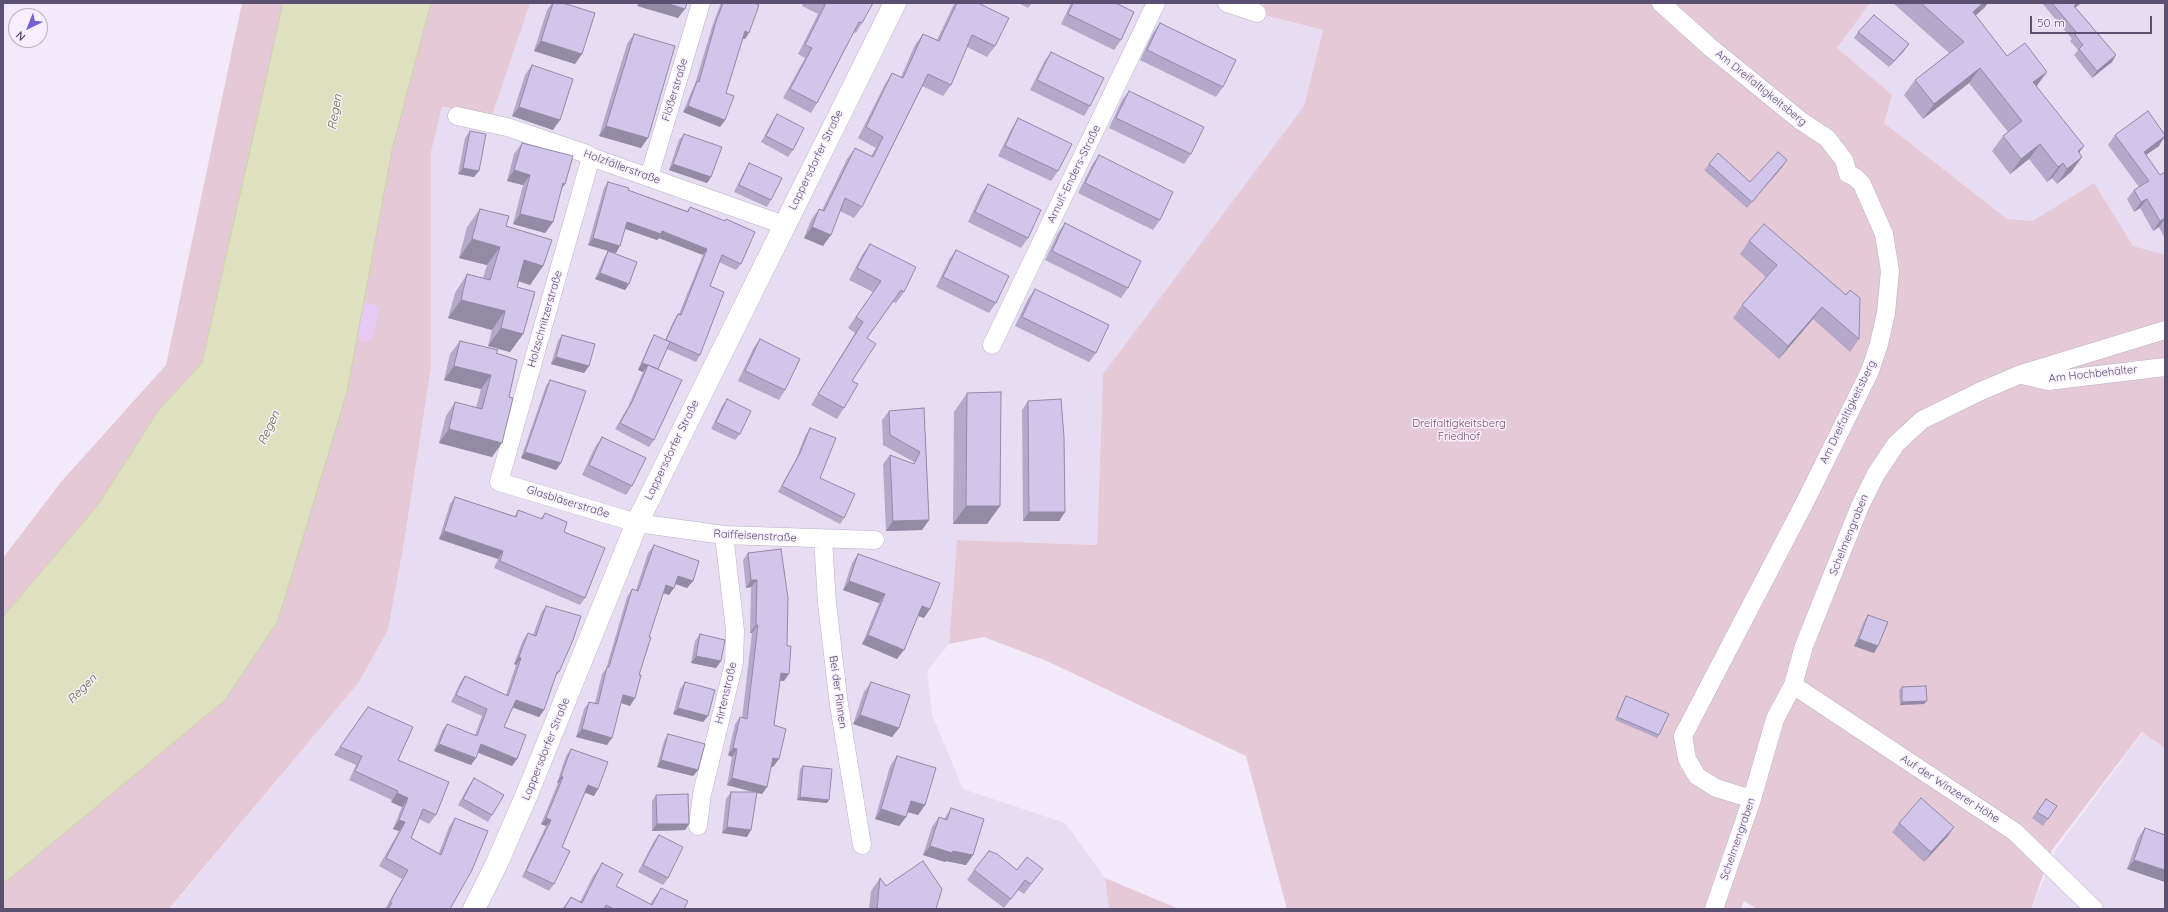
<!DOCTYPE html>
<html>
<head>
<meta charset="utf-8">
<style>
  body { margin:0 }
  #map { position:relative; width:2168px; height:912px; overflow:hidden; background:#f2e9fa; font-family:Quicksand,sans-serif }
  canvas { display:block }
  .frame { position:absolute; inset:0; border:4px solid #5a5071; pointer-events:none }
  .north { position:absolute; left:8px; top:8px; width:40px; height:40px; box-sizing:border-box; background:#f7effd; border:1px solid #b8afc5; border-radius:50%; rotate:223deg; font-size:11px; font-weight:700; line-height:16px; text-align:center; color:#5a5071 }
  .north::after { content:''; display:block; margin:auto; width:14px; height:18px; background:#735fd3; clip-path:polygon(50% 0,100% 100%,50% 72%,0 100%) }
  .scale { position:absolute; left:2030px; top:16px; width:122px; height:18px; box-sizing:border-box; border:2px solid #5a5071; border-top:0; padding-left:5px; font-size:12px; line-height:14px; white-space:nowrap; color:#5a5071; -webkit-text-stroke:3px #f7effd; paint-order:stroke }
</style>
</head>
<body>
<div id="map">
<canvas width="2168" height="912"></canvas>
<div class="frame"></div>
<div class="north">N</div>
<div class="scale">50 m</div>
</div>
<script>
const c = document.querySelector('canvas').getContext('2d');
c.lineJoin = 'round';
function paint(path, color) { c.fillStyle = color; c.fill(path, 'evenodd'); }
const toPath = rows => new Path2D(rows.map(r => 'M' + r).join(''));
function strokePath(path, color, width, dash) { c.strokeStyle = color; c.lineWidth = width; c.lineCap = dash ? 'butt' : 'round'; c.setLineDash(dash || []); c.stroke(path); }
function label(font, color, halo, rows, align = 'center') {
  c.font = font + ' Quicksand,sans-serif'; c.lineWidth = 3; c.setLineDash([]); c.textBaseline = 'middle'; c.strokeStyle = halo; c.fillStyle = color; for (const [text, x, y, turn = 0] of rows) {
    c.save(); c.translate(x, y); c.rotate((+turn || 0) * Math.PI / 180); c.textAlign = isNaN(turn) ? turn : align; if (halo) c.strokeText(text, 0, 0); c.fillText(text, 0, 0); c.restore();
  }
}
paint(toPath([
  [431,3,1265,3,1257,13,1323,30,1304,106,1103,374,1097,545,957,540,949,644,927,671,932,715,963,789,1065,823,1105,878,1109,909,170,909,359,682,388,630,404,543,431,367],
  [1870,3,2165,3,2165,367,1657,738,1837,48],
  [2143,732,2165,748,2165,909,2031,909,2057,848]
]), '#e7dcf2');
paint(toPath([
  [242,3,283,3,202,363,158,411,98,505,3,617,3,558,61,482,166,365],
  [431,3,530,3,491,118,442,106,431,152,431,367,404,543,388,630,359,682,169,909,3,909,3,884,225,700,347,392,392,150],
  [1265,3,1870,3,1837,48,1892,95,1884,123,2007,219,2033,221,2094,183,2133,246,2165,255,2165,748,2142,732,2052,850,2031,909,1757,909,1744,901,1741,909,1287,909,1246,756,1047,661,984,637,949,644,957,540,1097,545,1103,374,1304,106,1323,30,1257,13],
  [1105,878,1179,909,1109,909]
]), '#e6c9d6');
paint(toPath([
  [364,302,380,307,373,337,369,341,361,342,352,335]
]), '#e8c9f4');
const water = toPath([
  [283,3,431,3,392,150,347,392,278,621,225,700,3,884,3,617,98,505,158,411,202,363,283,3]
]);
paint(water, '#dee1c0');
strokePath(water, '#cdd1a8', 1);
const minor = toPath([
  [1227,3,1257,13],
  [1661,3,1711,48,1801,121,1827,138,1844,160,1848,174,1855,177,1862,184,1884,234,1890,271,1886,313,1879,344,1870,371,1806,500,1683,736,1687,759,1697,776,1716,788,1752,799],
  [457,116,507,127,587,154,591,157,784,225],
  [591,157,499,482,637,523,724,535,875,540],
  [649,177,701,3],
  [992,345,1156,3],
  [2022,375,2048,381,2165,367],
  [823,539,827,603,839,705,862,845],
  [1793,685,2015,832,2094,909],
  [698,826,702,794,734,663,735,630,724,535],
  [1714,909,1752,799,1775,719,1793,685,1804,646,1860,506,1876,474,1896,444,1922,420,1981,391,2021,374,2165,330]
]);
const tertiary = toPath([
  [474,909,497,863,527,794,637,523,895,3]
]);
strokePath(minor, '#bab1cb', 19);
strokePath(tertiary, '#bab1cb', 23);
strokePath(minor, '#fff', 18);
strokePath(tertiary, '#fff', 22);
paint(toPath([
  [552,3,563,3,575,64,534,51,547,10],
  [721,3,754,3,749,33,745,39,743,39,726,93,725,120,720,127,683,112,693,88,695,84,712,27],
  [803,3,873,3,862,23,856,33,854,32,817,103,811,113,783,98,805,58,798,54,818,14,802,6],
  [956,3,978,3,995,46,987,57,967,47,951,85,943,96,922,86,862,207,854,218,840,211,823,246,804,238,811,220,819,209,822,210,847,159,855,148,871,156,876,148,858,138,885,84,892,73,901,77,915,45,923,34,937,40,953,6],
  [1019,3,1032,3,1028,8],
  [1071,3,1116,3,1121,40,1114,50,1061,24],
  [1893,3,1988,3,1985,7,1975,16,2007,56,2036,87,2082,157,2071,172,2057,184,2052,178,2047,182,2029,159,2010,174,1992,151,2003,136,2008,132,1969,83,1923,119,1904,95,1915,80,1949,53],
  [2042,3,2081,3,2075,8,2116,55,2112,62,2092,78,2074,55,2078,50,2070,41,2072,39],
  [1160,23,1223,87,1216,97,1140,60,1153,33],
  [1858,32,1904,51,1889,67,1854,38],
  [634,34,641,148,599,136,627,44],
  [1051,52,1090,106,1084,116,1030,90,1044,62],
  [532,65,553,130,512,116,525,75],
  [1129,91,1191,154,1184,164,1109,128,1122,100],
  [777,114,793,150,788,157,761,142,773,120],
  [1018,118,1058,171,1051,181,998,156,1012,128],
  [470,131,474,177,458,174,465,138],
  [684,134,711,177,707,183,669,170,679,140],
  [2115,135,2159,146,2146,155,2160,175,2165,172,2165,239,2159,227,2153,231,2140,208,2134,212,2127,199,2134,190,2139,187,2108,145],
  [522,143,561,190,553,222,545,233,513,224,523,185,507,181,514,154],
  [1099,155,1160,220,1153,230,1078,193,1092,165],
  [749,163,771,200,767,207,734,192,745,170],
  [1709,164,1750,182,1783,166,1747,208,1704,170],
  [608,182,628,190,687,211,690,207,724,221,726,219,741,264,736,270,719,262,710,286,700,355,696,362,667,349,658,370,654,440,649,447,615,429,628,407,643,372,638,370,650,342,654,335,665,340,674,320,678,314,679,314,703,255,659,238,657,240,625,229,616,253,588,245,604,188],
  [988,184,1028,238,1021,248,968,222,981,194],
  [480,209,506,226,543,266,530,285,519,281,517,287,523,334,510,352,488,346,492,330,448,318,455,293,467,274,483,278,487,265,459,258,467,227],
  [1065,223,1128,288,1121,298,1045,260,1058,233],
  [1749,241,1846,295,1859,339,1850,352,1813,319,1779,359,1733,318,1742,305,1766,277,1740,254],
  [870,244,904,292,896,303,893,302,867,338,852,381,844,408,837,419,811,405,855,333,848,328,873,292,849,280,862,255],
  [956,250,996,303,989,313,936,287,949,260],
  [608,251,629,284,625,290,595,279,604,258],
  [1035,289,1096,353,1089,362,1015,326,1028,299],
  [562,335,589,366,584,373,551,364,558,341],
  [760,339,785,390,779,400,738,381,753,349],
  [460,341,496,353,492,457,439,443,446,416,455,402,476,408,481,389,444,380,450,354],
  [550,380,561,463,556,470,521,458,546,386],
  [967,393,1000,506,987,524,953,524,954,412],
  [727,399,740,434,735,440,711,429,722,406],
  [1028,401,1065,512,1059,521,1023,521,1022,410],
  [924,408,929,520,922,530,886,531,883,464,890,455,913,464,914,462,883,445,882,420,889,411],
  [810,428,820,478,844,518,840,524,778,492,796,459,806,434],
  [602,437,632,486,626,495,582,475,595,447],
  [455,497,514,517,518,510,540,519,545,513,564,532,585,598,580,605,494,568,498,559,439,539,450,504],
  [654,545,693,581,687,588,676,584,669,595,663,593,649,637,630,706,621,703,607,745,576,737,584,709,589,702,595,703,602,674,606,669,627,597,632,589,636,590,648,553],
  [781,549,784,681,780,681,774,725,773,767,771,766,767,787,762,794,756,793,747,837,722,833,726,799,731,792,752,792,727,785,732,757,728,755,735,724,740,717,742,718,752,633,750,633,751,587,746,588,743,560,748,553],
  [858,554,924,618,918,616,897,659,862,644,879,603,843,590,852,563],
  [546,606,559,672,555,677,544,710,539,717,513,707,504,727,517,759,512,766,478,752,471,765,434,751,442,731,447,724,475,735,482,716,451,702,460,683,465,676,506,695,516,665,514,664,523,640,528,633,533,635,541,613],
  [1868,615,1878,646,1874,653,1854,646,1864,621],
  [700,634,721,661,716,668,691,663,695,641],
  [685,682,708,716,703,722,673,714,680,689],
  [871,682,899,728,892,737,853,724,864,692],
  [1902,687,1924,704,1900,705,1899,690],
  [1626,696,1659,735,1657,738,1615,720,1624,699],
  [368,707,398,760,436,815,429,824,419,819,411,838,439,853,449,827,455,818,450,909,385,909,402,879,379,866,399,831,393,829,402,807,391,802,392,800,349,780,356,765,334,755],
  [668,734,698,770,693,776,657,767,664,741],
  [571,749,598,789,594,796,585,792,562,847,554,884,549,891,522,877,546,826,541,824,558,783,557,783,566,756],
  [897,756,925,805,918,815,908,812,906,817,899,826,875,819,890,766],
  [803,766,827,803,797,800,800,769],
  [474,778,492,815,488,822,458,805,469,785],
  [656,795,689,824,685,830,652,831,652,801],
  [2046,799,2057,806,2043,826,2032,818],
  [951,808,973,855,966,865,946,861,945,862,923,855,932,827,939,817,944,819],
  [1899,823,1954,827,1947,837,1924,862,1892,832],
  [2145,828,2165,835,2165,882,2127,869,2138,838],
  [659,835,668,878,663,885,638,872,654,841],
  [602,863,616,886,650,904,661,888,684,909,562,909,571,897,580,902,593,876],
  [1043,869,1024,894,1018,890,1004,908,967,880,974,870,1017,870],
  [880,878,886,886,936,909,869,909,871,891]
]), '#b5a9cb');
paint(toPath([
  [639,3,666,3,685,9,678,18,637,6],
  [1983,3,1988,3,1985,7,1962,28,1973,12],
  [2078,3,2081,3,2069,13,2074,6],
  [745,31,749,33,745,39,741,38],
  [541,41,582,54,575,64,534,51],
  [1909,44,1904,51,1889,67,1894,61],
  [2116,55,2112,62,2092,78,2097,71],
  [1980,68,1969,83,1923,119,1934,104],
  [2047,72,2036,87,2033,82],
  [688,106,725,120,720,127,683,112],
  [519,107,560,120,553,130,512,116],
  [606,126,648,138,641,148,599,136],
  [2165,136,2159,146,2137,161,2144,152],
  [2040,144,2029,159,2010,174,2021,159],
  [2084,146,2073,161,2078,151],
  [2082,157,2071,172,2057,184,2067,169],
  [1787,160,1783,166,1747,208],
  [2063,163,2052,178,2047,182,2058,167],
  [673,164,711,177,707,183,669,170],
  [463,168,479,171,474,177,458,174],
  [514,170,530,175,523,185,507,181],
  [563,183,565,184,558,194],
  [2147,199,2140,208,2134,212,2141,202],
  [520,214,553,222,545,233,513,224],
  [2165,218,2159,227,2153,231,2160,221],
  [627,222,662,231,707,249,703,255,659,238,657,240,623,228],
  [812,227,831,235,823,246,804,238],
  [593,238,620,246,616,253,588,245],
  [472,239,500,247,487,265,459,258],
  [524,260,543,266,530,285,512,279],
  [600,273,629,284,625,290,595,279],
  [461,300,505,311,492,330,448,318],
  [1822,307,1813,319,1779,359,1788,346],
  [501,328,523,334,510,352,488,346],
  [556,357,589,366,584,373,551,364],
  [642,363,648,365,643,372,638,370],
  [454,366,491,375,481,389,444,380],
  [449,429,502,443,492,457,439,443],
  [525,452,561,463,556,470,521,458],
  [966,506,1000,506,987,524,953,524],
  [1029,512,1065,512,1059,521,1023,521],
  [929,520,922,530,886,531,893,521],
  [444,531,503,551,498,559,439,539],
  [678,576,693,581,687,588,673,583],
  [751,580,757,580,751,587,746,588],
  [849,581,885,594,879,603,843,590],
  [666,585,674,588,669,595,661,592],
  [922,606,930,609,924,618,916,615],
  [756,625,758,625,752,633,750,633],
  [868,635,904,650,897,659,862,644],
  [1859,639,1878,646,1874,653,1854,646],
  [696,656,721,661,716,668,691,663],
  [519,657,521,658,516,665,514,664],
  [781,673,789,674,784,681,776,680],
  [623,695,635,698,630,706,618,702],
  [516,700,544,710,539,717,511,707],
  [1927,701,1924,704,1900,705,1902,702],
  [678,708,708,716,703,722,673,714],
  [860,715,899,728,892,737,853,724],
  [582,729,612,738,607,745,576,737],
  [439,744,476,758,471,765,434,751],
  [481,744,517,759,512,766,476,752],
  [733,748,737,749,732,757,728,755],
  [773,758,779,759,773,767,767,765],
  [661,760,698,770,693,776,657,767],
  [561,776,563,777,558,783,557,783],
  [732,778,767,787,762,794,727,785],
  [588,785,598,789,594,796,583,792],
  [397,793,408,798,402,807,391,802],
  [800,797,829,800,827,803,797,800],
  [911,801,925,805,918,815,904,811],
  [881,809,906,817,899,826,875,819],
  [546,818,551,820,546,826,541,824],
  [399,820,405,822,399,831,393,829],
  [657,824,689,824,685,830,652,831],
  [727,827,751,830,747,837,722,833],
  [1954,827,1947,837,1924,862,1931,852],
  [930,846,973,855,966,865,946,861,945,862,923,855],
  [2134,860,2165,870,2165,882,2127,869]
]), '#938aa5');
const building = toPath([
  [553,3,563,3,595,13,582,54,541,41,553,3],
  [666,3,687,3,685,9,666,3],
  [723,3,754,3,759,5,749,33,745,31,726,93,734,96,725,120,688,106,697,81,699,82,716,21,723,3],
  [822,3,873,3,862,23,859,22,817,103,790,89,812,48,805,45,825,5,822,3],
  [957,3,978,3,1009,18,995,46,972,35,951,85,928,74,862,207,845,198,831,235,812,227,819,209,824,211,855,148,873,157,883,137,866,127,892,73,903,78,923,34,939,41,957,3],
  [1073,3,1116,3,1134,12,1121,40,1068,14,1073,3],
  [1921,3,1983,3,1973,12,2007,56,2025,43,2047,72,2033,82,2084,146,2078,151,2082,157,2067,169,2063,163,2058,167,2040,144,2021,159,2003,136,2022,121,1980,68,1934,104,1915,80,1964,42,1921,3],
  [2052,3,2078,3,2074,6,2116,55,2097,71,2079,49,2083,45,2075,35,2077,33,2052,3],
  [1874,15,1909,44,1894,61,1858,32,1874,15],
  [1160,23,1236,60,1223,87,1147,50,1160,23],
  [634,34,675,46,648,138,606,126,634,34],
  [1051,52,1104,78,1090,106,1037,80,1051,52],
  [532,65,573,79,560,120,519,107,532,65],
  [1129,91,1204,127,1191,154,1116,118,1129,91],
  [2148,111,2165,135,2165,136,2144,152,2160,175,2165,172,2165,218,2160,221,2147,199,2141,202,2134,190,2149,181,2115,135,2148,111],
  [777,114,804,128,793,150,766,136,777,114],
  [1018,118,1072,144,1058,171,1005,146,1018,118],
  [470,131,486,134,479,171,463,168,470,131],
  [684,134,722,147,711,177,673,164,684,134],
  [522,143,573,156,565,184,563,183,553,222,520,214,530,175,514,170,522,143],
  [1778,152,1787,160,1752,202,1709,164,1718,153,1750,182,1778,152],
  [1099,155,1173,192,1160,220,1085,183,1099,155],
  [749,163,782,178,771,200,739,185,749,163],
  [608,182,629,188,628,190,688,212,690,207,725,221,726,219,755,232,741,264,722,255,710,286,724,292,700,355,666,340,678,314,681,315,707,249,662,231,661,234,627,222,620,246,593,238,608,182],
  [988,184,1041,210,1028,238,975,212,988,184],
  [480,209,509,216,506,226,552,240,543,266,524,260,517,287,535,292,523,334,501,328,505,311,461,300,467,274,490,280,500,247,472,239,480,209],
  [1065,223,1141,261,1128,288,1052,251,1065,223],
  [1764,224,1846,295,1850,290,1860,298,1859,339,1822,307,1788,346,1742,305,1777,265,1749,241,1764,224],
  [870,244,916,267,904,292,901,290,867,338,876,344,852,381,858,384,844,408,818,394,863,322,856,317,881,281,857,268,870,244],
  [956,250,1009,276,996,303,943,277,956,250],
  [608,251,637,262,629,284,600,273,608,251],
  [1035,289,1109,325,1096,353,1022,317,1035,289],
  [562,335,595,344,589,366,556,357,562,335],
  [654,335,670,342,658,369,648,365,682,380,654,440,620,423,633,400,648,365,642,363,654,335],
  [760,339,800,359,785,390,745,371,760,339],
  [460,341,498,350,496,353,517,360,509,397,513,398,502,443,449,429,455,402,482,409,491,375,454,366,460,341],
  [550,380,586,391,561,463,525,452,550,380],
  [1001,392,1000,506,966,506,967,393,1001,392],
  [727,399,751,411,740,434,716,422,727,399],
  [1061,399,1064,437,1065,512,1029,512,1028,401,1061,399],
  [924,408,929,520,893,521,890,455,914,464,920,452,890,435,889,411,924,408],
  [810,428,836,438,820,478,855,494,844,518,782,486,800,453,810,428],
  [602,437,646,458,632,486,589,465,602,437],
  [455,497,516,517,518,510,542,519,545,513,567,522,564,532,605,548,585,598,500,561,503,551,444,531,455,497],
  [654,545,699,561,693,581,678,576,674,588,666,585,649,637,651,637,639,675,641,675,635,698,623,695,612,738,582,729,589,702,598,704,607,667,609,667,632,589,638,591,654,545],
  [781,549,788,598,787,646,791,646,789,674,781,673,774,725,786,729,779,759,773,758,767,787,732,778,737,749,733,748,740,717,747,719,758,625,756,625,757,580,751,580,748,553,781,549],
  [858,554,940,583,930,609,922,606,904,650,868,635,885,594,849,581,858,554],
  [546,606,581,616,573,640,559,672,557,672,544,710,516,700,504,727,526,735,517,759,481,744,476,758,439,744,447,724,477,736,487,709,456,695,465,676,508,696,521,658,519,657,528,633,536,636,546,606],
  [1868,615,1888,622,1878,646,1859,639,1868,615],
  [700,634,725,640,721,661,696,656,700,634],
  [685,682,715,690,708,716,678,708,685,682],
  [871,682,910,695,899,728,860,715,871,682],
  [1926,686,1927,701,1902,702,1902,687,1926,686],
  [1626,696,1669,714,1659,735,1617,717,1626,696],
  [368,707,413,727,398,760,449,782,436,815,423,809,411,838,441,855,455,818,488,831,472,870,450,909,388,909,392,903,390,902,408,870,386,858,405,822,399,820,408,798,397,793,398,791,355,771,362,756,340,747,368,707],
  [668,734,705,744,698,770,661,760,668,734],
  [571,749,608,762,598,789,588,785,562,847,570,851,554,884,526,871,551,820,546,818,563,777,561,776,571,749],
  [897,756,936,768,925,805,911,801,906,817,881,809,897,756],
  [803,766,832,769,829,800,800,797,803,766],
  [474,778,504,795,492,815,463,799,474,778],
  [731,792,757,792,751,830,727,827,731,792],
  [688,794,689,824,657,824,656,795,688,794],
  [1921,798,1954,827,1931,852,1899,823,1921,798],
  [2046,799,2057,806,2048,819,2037,812,2046,799],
  [951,808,984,819,973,855,953,851,952,853,930,846,939,817,947,820,951,808],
  [2145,828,2165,835,2165,870,2134,860,2145,828],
  [659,835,683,847,668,878,643,865,659,835],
  [989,851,997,854,1017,870,1027,857,1043,869,1031,884,1025,880,1011,899,974,870,989,851],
  [923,861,942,889,936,909,877,909,880,878,886,886,923,861],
  [602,863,623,874,616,886,652,905,661,888,688,901,684,909,614,909,606,905,604,909,564,909,571,897,582,903,602,863]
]);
paint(building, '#d2c5ec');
strokePath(building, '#938aa5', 1);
label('11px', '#5a5071', '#f7effd', [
  ["Am Dreifaltigkeitsberg",1761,88,39],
  ["Flößerstraße",675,90,-73],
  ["Lappersdorfer Straße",816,160,-64],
  ["Holzfällerstraße",622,167,20],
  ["Arnulf-Enders-Straße",1074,174,-64],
  ["Holzschnitzerstraße",545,319,-74],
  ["Am Hochbehälter",2093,374,-6],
  ["Am Dreifaltigkeitsberg",1848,412,-64],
  ["Lappersdorfer Straße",672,450,-64],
  ["Glasbläserstraße",568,502,17],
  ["Schelmengraben",1849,535,-68],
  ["Raiffeisenstraße",755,536,3],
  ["Bei der Rinnen",838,692,82],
  ["Hirtenstraße",726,693,-77],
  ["Lappersdorfer Straße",546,749,-68],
  ["Auf der Winzerer Höhe",1950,789,33],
  ["Schelmengraben",1738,839,-71]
]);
label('11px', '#805061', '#f7effd', [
  ["Dreifaltigkeitsberg",1459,424],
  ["Friedhof",1459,437]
]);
label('italic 12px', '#686d42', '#f7effd', [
  ["Regen",335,112,-80],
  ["Regen",269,428,-65],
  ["Regen",82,689,-45]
]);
</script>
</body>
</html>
